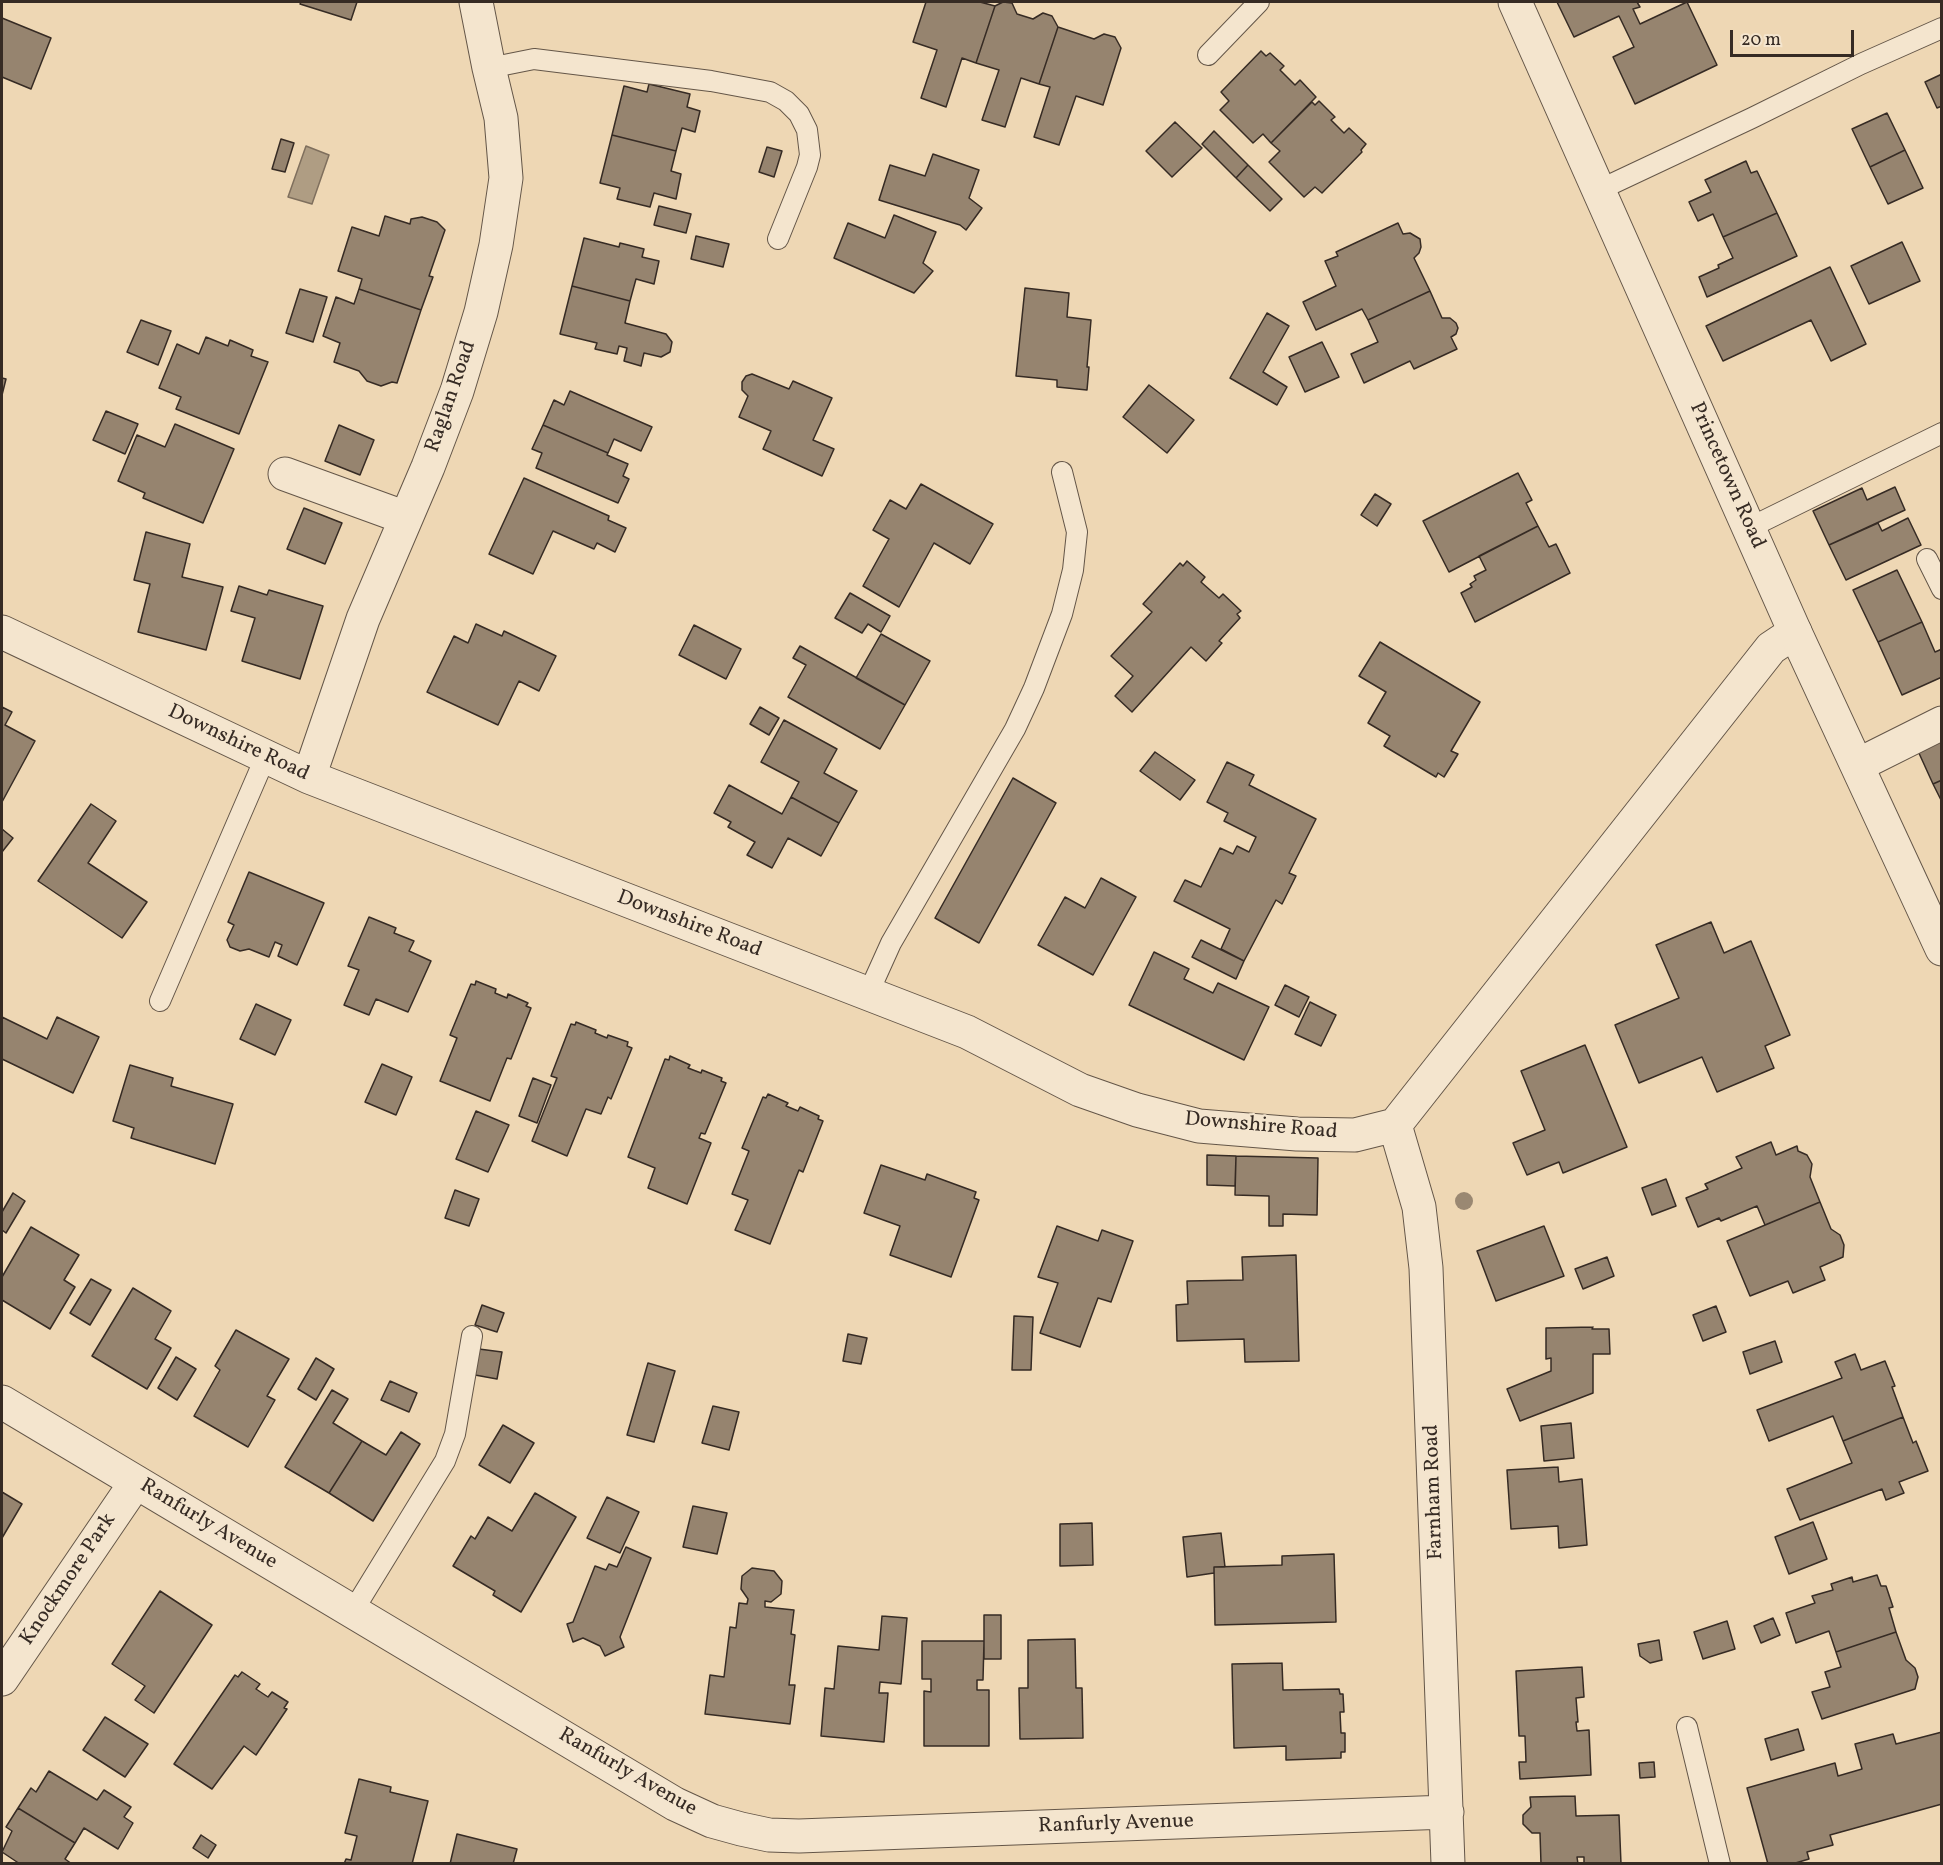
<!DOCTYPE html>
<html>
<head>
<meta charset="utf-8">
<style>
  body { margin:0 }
  #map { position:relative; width:1943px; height:1865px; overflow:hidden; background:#eed7b4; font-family:Vollkorn,serif }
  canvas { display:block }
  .frame { position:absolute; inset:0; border:3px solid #362b24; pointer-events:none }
  .scale { position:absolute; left:1730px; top:30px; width:124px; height:27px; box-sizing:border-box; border:3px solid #362b24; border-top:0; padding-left:8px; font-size:18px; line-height:21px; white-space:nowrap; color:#362b24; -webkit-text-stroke:4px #f4e5ce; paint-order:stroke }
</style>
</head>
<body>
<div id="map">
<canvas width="1943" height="1865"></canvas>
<div class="frame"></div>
<div class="scale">20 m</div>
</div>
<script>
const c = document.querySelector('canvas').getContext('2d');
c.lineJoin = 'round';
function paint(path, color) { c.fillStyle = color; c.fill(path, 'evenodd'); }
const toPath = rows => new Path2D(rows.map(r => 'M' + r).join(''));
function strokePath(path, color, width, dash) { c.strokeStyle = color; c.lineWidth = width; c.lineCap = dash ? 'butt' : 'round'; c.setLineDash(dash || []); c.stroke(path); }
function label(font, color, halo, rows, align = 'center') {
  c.font = font + ' Vollkorn,serif'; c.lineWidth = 4.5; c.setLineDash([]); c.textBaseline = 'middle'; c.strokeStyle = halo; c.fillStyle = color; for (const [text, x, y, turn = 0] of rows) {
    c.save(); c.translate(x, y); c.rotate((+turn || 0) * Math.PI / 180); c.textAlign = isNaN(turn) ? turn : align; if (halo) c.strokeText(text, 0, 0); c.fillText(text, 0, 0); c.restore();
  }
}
const water = toPath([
  [306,146,329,155,312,204,288,197,306,146]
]);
paint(water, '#af9d83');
strokePath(water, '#7f6f5d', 1.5);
const building = toPath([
  [301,2,357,2,351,20,300,4,301,2],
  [926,2,980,2,995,6,976,63,962,58,946,107,921,98,937,50,913,42,926,2],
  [1003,2,1012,3,1017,14,1033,19,1043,13,1052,16,1058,27,1039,84,1021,78,1005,127,982,120,999,70,976,63,995,6,1003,2],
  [1557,2,1637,2,1640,7,1633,9,1640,24,1687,2,1717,65,1635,104,1613,57,1634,47,1619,16,1574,37,1557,2],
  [2,18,51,38,31,89,2,77,2,18],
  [1058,27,1094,39,1104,34,1115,37,1121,48,1103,105,1076,96,1059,145,1034,137,1050,87,1039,84,1058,27],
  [1261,51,1266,56,1270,53,1284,66,1280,70,1295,85,1300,80,1316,97,1271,143,1263,134,1253,143,1220,110,1229,101,1221,92,1261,51],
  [1942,74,1942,106,1937,108,1925,82,1942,74],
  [649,84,690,94,687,107,700,111,695,132,682,128,676,151,612,135,624,86,647,92,649,84],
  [1319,101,1335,117,1331,120,1344,133,1349,128,1366,144,1361,150,1362,152,1322,193,1315,187,1304,197,1269,162,1280,151,1271,143,1312,102,1315,105,1319,101],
  [1887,113,1905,150,1870,167,1852,129,1887,113],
  [1175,122,1202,148,1172,177,1146,151,1175,122],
  [1214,131,1248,165,1236,178,1202,144,1214,131],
  [612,135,676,151,671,171,681,174,676,199,654,193,650,207,617,199,620,188,600,183,612,135],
  [281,139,294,143,285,172,272,169,281,139],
  [767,147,782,151,774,177,759,172,767,147],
  [1905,150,1923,188,1888,204,1870,167,1905,150],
  [933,154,979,170,969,198,982,208,966,230,960,225,879,200,890,165,925,176,933,154],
  [1746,161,1751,173,1757,171,1777,213,1723,237,1713,214,1698,221,1689,202,1711,192,1705,180,1746,161],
  [1248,165,1282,199,1270,211,1236,178,1248,165],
  [659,206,691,214,686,233,654,225,659,206],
  [1777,213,1797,256,1707,297,1699,277,1719,268,1718,265,1733,258,1723,237,1777,213],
  [894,215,936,232,923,263,933,271,914,293,834,258,848,223,885,238,894,215],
  [385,216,410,224,411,219,422,217,437,222,445,230,429,276,433,277,421,310,359,289,362,279,338,271,352,227,379,236,385,216],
  [1398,223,1403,234,1410,233,1420,239,1421,247,1419,253,1414,258,1430,291,1368,320,1362,309,1316,330,1303,302,1336,286,1325,261,1338,256,1336,252,1398,223],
  [696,236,729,244,723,267,691,259,696,236],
  [584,238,619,247,620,243,644,249,642,257,659,261,654,284,636,279,630,301,572,286,584,238],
  [1902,242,1920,281,1869,304,1851,266,1902,242],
  [1830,267,1866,344,1831,361,1811,320,1723,361,1706,326,1830,267],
  [572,286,630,301,625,323,666,334,672,342,670,352,661,357,644,353,641,366,624,361,627,348,619,346,617,354,595,349,597,343,560,334,572,286],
  [1025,288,1069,293,1067,317,1091,320,1087,367,1089,367,1087,390,1057,387,1057,380,1016,376,1025,288],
  [300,289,327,297,313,342,286,333,300,289],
  [359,289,421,310,397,383,392,382,381,386,367,381,359,371,334,362,340,343,323,336,336,297,354,304,359,289],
  [1430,291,1442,318,1450,318,1456,323,1458,328,1456,334,1451,337,1457,349,1414,369,1410,361,1364,383,1351,354,1378,342,1368,320,1430,291],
  [1267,313,1289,326,1263,372,1287,387,1277,405,1230,378,1267,313],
  [141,320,171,331,158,365,127,352,141,320],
  [206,337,228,346,230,340,253,350,251,356,268,362,239,434,176,409,181,397,159,388,177,344,199,354,206,337],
  [1322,342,1339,377,1305,392,1289,357,1322,342],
  [752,374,789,389,793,381,832,398,813,440,834,449,822,476,763,449,771,431,739,417,748,396,742,390,742,382,746,376,752,374],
  [2,378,6,379,2,395,2,378],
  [1149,385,1194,420,1167,453,1123,417,1149,385],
  [570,391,652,427,641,451,614,439,608,453,543,425,554,400,564,405,570,391],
  [106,411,138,424,125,454,93,440,106,411],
  [175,424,234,449,203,523,143,498,145,493,118,481,137,435,165,447,175,424],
  [339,425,374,440,360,475,325,461,339,425],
  [543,425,608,453,607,455,628,464,623,476,629,479,618,503,536,468,542,453,532,449,543,425],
  [1518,473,1532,500,1526,503,1538,526,1449,572,1423,521,1518,473],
  [524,478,609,516,608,520,626,528,615,552,597,543,594,549,553,531,533,574,489,554,524,478],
  [921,484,993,524,970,564,934,543,899,607,863,586,889,539,873,530,890,500,906,509,921,484],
  [1895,487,1905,510,1829,545,1813,511,1862,488,1867,500,1895,487],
  [1375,494,1391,504,1377,526,1361,515,1375,494],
  [304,508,342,523,325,564,287,549,304,508],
  [1908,518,1921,545,1846,580,1829,545,1878,523,1882,531,1908,518],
  [1538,526,1549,547,1556,544,1570,573,1475,622,1461,593,1472,587,1470,584,1476,580,1474,576,1486,570,1479,556,1538,526],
  [146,532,190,544,182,577,223,587,206,650,138,632,150,584,134,580,146,532],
  [1187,561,1205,577,1201,582,1219,598,1223,594,1241,611,1237,614,1240,618,1219,641,1222,643,1206,661,1191,647,1132,712,1115,696,1133,676,1111,656,1152,612,1143,604,1180,563,1183,566,1187,561],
  [1897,570,1922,622,1878,642,1853,590,1897,570],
  [239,586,267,595,269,590,323,606,300,679,242,661,255,618,231,611,239,586],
  [850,593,890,616,881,632,868,624,862,633,835,618,850,593],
  [1922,622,1935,652,1942,649,1942,677,1902,695,1878,642,1922,622],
  [476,624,502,636,504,631,556,656,539,691,519,681,498,725,427,692,454,636,468,643,476,624],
  [694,625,741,649,726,679,679,655,694,625],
  [881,634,930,661,905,705,856,678,881,634],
  [1380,642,1480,702,1451,751,1458,754,1444,777,1438,773,1436,777,1384,746,1390,736,1368,723,1386,692,1359,676,1380,642],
  [800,646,905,705,880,749,788,697,806,665,793,658,800,646],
  [2,707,12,712,5,725,35,741,2,802,2,707],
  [760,707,779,718,769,735,750,724,760,707],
  [784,720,837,749,824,773,857,791,839,823,791,797,799,782,761,762,784,720],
  [1942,740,1942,780,1933,784,1918,751,1942,740],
  [1155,752,1195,780,1180,800,1140,771,1155,752],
  [1227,762,1254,775,1249,785,1316,819,1289,873,1296,876,1282,904,1276,900,1244,961,1221,949,1230,929,1174,901,1185,880,1201,887,1220,848,1233,854,1237,846,1249,852,1256,837,1224,821,1228,813,1207,802,1227,762],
  [1013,778,1056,803,979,943,935,918,1013,778],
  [1942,780,1942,802,1933,784,1942,780],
  [729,785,782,814,791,797,839,823,821,856,788,838,772,868,747,855,755,842,728,827,731,822,714,813,729,785],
  [91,804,116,821,88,863,147,902,122,938,38,881,91,804],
  [2,829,13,838,2,852,2,829],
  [249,872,324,903,297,965,278,956,282,945,275,942,269,957,249,949,240,951,230,947,227,940,234,925,228,922,249,872],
  [1101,878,1136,897,1093,975,1038,945,1065,897,1085,908,1101,878],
  [369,917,396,928,394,933,414,941,409,951,431,961,408,1012,376,999,369,1015,344,1005,359,970,348,966,369,917],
  [1711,922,1724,953,1751,941,1790,1035,1765,1046,1774,1068,1717,1092,1702,1057,1639,1083,1615,1025,1679,998,1656,945,1711,922],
  [1201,940,1244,961,1236,979,1192,957,1201,940],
  [1154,952,1189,969,1184,979,1213,993,1218,983,1269,1007,1244,1060,1129,1005,1154,952],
  [476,981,496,989,495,993,507,998,508,994,528,1003,526,1006,531,1008,511,1059,507,1058,490,1101,440,1081,457,1038,450,1035,471,984,475,985,476,981],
  [1285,985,1309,997,1299,1017,1275,1005,1285,985],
  [1310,1002,1336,1015,1321,1046,1295,1034,1310,1002],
  [256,1004,291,1020,275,1055,240,1039,256,1004],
  [2,1017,47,1039,57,1017,99,1037,73,1093,2,1059,2,1017],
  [576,1022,596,1030,595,1033,607,1038,608,1035,628,1042,627,1046,632,1048,611,1099,608,1097,601,1114,586,1109,567,1156,532,1141,557,1078,551,1076,571,1024,575,1025,576,1022],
  [1585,1045,1627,1147,1563,1173,1559,1162,1527,1175,1513,1143,1545,1130,1521,1071,1585,1045],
  [670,1056,690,1065,688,1068,701,1073,702,1070,722,1078,721,1081,726,1083,705,1134,701,1133,699,1138,711,1143,687,1204,648,1188,655,1168,628,1157,665,1059,669,1060,670,1056],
  [382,1064,412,1077,396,1115,365,1102,382,1064],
  [130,1065,173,1078,171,1086,233,1104,215,1164,131,1138,134,1128,113,1121,130,1065],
  [533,1078,551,1085,537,1123,519,1116,533,1078],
  [768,1094,788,1103,786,1106,798,1111,800,1107,819,1116,818,1119,823,1121,803,1172,799,1170,770,1244,735,1230,748,1200,732,1194,749,1151,742,1148,763,1097,766,1098,768,1094],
  [476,1111,509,1125,488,1172,456,1159,476,1111],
  [1771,1142,1776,1155,1797,1146,1798,1151,1807,1155,1812,1164,1810,1177,1820,1202,1765,1225,1757,1206,1721,1221,1719,1218,1698,1227,1686,1198,1708,1189,1705,1184,1742,1168,1736,1157,1771,1142],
  [1207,1155,1236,1156,1235,1186,1207,1185,1207,1155],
  [1236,1156,1318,1158,1317,1215,1283,1214,1283,1226,1269,1226,1269,1196,1235,1195,1236,1156],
  [881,1165,925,1180,927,1174,976,1192,974,1198,979,1200,951,1277,890,1255,900,1226,864,1213,881,1165],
  [1666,1179,1676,1206,1652,1215,1642,1188,1666,1179],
  [455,1190,479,1199,469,1226,445,1218,455,1190],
  [13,1193,25,1201,6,1233,2,1230,2,1212,13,1193],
  [1820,1202,1831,1229,1840,1235,1844,1245,1843,1257,1820,1267,1825,1280,1793,1293,1788,1281,1750,1296,1727,1241,1820,1202],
  [1057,1226,1098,1241,1102,1230,1133,1241,1111,1302,1098,1298,1080,1347,1040,1333,1058,1283,1038,1277,1057,1226],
  [1544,1226,1564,1276,1496,1301,1477,1251,1544,1226],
  [31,1227,79,1255,64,1280,75,1287,50,1329,2,1300,2,1277,31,1227],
  [1296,1255,1299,1361,1245,1362,1244,1339,1177,1341,1176,1305,1188,1304,1187,1281,1243,1280,1242,1257,1296,1255],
  [1607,1257,1614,1276,1583,1289,1575,1269,1607,1257],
  [91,1279,111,1290,90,1325,70,1313,91,1279],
  [133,1288,171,1311,155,1339,171,1348,147,1389,92,1356,133,1288],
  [482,1305,504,1313,497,1332,475,1325,482,1305],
  [1716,1306,1726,1332,1703,1341,1693,1315,1716,1306],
  [1014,1316,1033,1317,1031,1370,1012,1370,1014,1316],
  [1593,1327,1592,1329,1609,1329,1610,1354,1593,1354,1593,1393,1520,1421,1507,1389,1551,1371,1551,1358,1546,1359,1546,1328,1593,1327],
  [236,1330,289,1359,267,1396,275,1400,248,1447,194,1416,220,1370,215,1366,236,1330],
  [848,1334,867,1338,861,1364,843,1361,848,1334],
  [1775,1341,1782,1362,1750,1374,1743,1352,1775,1341],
  [479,1349,502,1352,497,1379,475,1375,479,1349],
  [1855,1354,1861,1370,1885,1361,1895,1386,1892,1387,1903,1417,1843,1441,1833,1416,1769,1441,1757,1410,1842,1378,1835,1362,1855,1354],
  [176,1357,196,1369,177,1400,158,1388,176,1357],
  [316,1358,334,1369,316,1400,298,1389,316,1358],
  [648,1363,675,1371,654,1442,627,1435,648,1363],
  [390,1381,417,1393,409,1412,381,1400,390,1381],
  [332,1390,348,1399,333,1423,362,1441,329,1493,285,1467,332,1390],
  [713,1406,739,1412,729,1450,702,1443,713,1406],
  [1903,1417,1913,1443,1916,1441,1928,1471,1899,1482,1904,1493,1886,1500,1882,1489,1800,1520,1787,1489,1852,1463,1843,1441,1903,1417],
  [1571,1423,1574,1458,1544,1461,1541,1426,1571,1423],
  [503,1425,534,1443,510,1483,479,1465,503,1425],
  [401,1432,420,1444,373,1521,329,1493,362,1441,386,1455,401,1432],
  [1558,1467,1559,1482,1582,1479,1587,1545,1559,1548,1558,1526,1511,1529,1507,1470,1558,1467],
  [2,1492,22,1504,2,1538,2,1492],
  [535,1493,576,1517,521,1612,493,1595,495,1591,453,1566,471,1536,475,1539,488,1517,512,1531,535,1493],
  [607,1497,639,1512,620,1553,587,1538,607,1497],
  [693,1506,727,1513,717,1554,683,1547,693,1506],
  [1813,1522,1827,1559,1789,1574,1775,1537,1813,1522],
  [1092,1523,1093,1565,1060,1566,1060,1524,1092,1523],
  [1221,1533,1225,1567,1214,1567,1214,1573,1187,1577,1183,1537,1221,1533],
  [626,1547,651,1558,620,1637,624,1647,605,1656,600,1646,583,1638,573,1642,567,1624,573,1622,595,1566,606,1570,609,1564,617,1567,626,1547],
  [1334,1554,1336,1622,1215,1625,1214,1567,1282,1565,1282,1556,1334,1554],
  [752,1568,774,1571,782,1581,781,1594,771,1602,765,1601,765,1607,794,1610,791,1634,795,1635,789,1685,795,1685,790,1724,705,1714,710,1675,724,1677,730,1627,736,1628,739,1603,747,1604,748,1599,741,1589,742,1576,752,1568],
  [1877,1575,1881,1586,1886,1586,1893,1607,1889,1608,1896,1632,1836,1652,1829,1631,1796,1643,1786,1613,1815,1603,1812,1596,1833,1590,1831,1584,1852,1577,1853,1582,1877,1575],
  [160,1591,212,1625,154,1713,135,1700,145,1686,112,1664,160,1591],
  [984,1615,1001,1615,1001,1659,984,1659,984,1615],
  [882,1616,907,1618,901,1684,880,1682,879,1693,888,1693,884,1742,821,1736,825,1688,834,1689,838,1646,879,1650,882,1616],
  [1773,1618,1780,1635,1761,1643,1754,1626,1773,1618],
  [1727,1621,1735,1649,1703,1659,1694,1632,1727,1621],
  [1896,1632,1906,1660,1915,1668,1918,1677,1915,1689,1822,1719,1812,1692,1830,1687,1825,1672,1841,1667,1836,1652,1896,1632],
  [1075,1639,1076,1688,1082,1688,1083,1738,1020,1739,1019,1688,1028,1688,1028,1640,1075,1639],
  [1659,1640,1662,1660,1650,1663,1640,1656,1638,1644,1659,1640],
  [922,1641,984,1641,983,1680,977,1680,977,1690,989,1690,989,1746,924,1746,924,1691,931,1692,931,1679,922,1679,922,1641],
  [1282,1663,1283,1690,1339,1689,1340,1694,1343,1694,1344,1712,1340,1712,1341,1733,1345,1733,1345,1752,1341,1752,1341,1758,1286,1760,1286,1746,1234,1748,1232,1664,1282,1663],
  [1582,1667,1584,1697,1576,1698,1578,1722,1576,1722,1577,1731,1589,1730,1591,1775,1520,1779,1519,1762,1526,1762,1525,1736,1519,1736,1516,1671,1582,1667],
  [242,1672,260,1684,256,1689,268,1697,272,1692,288,1702,284,1708,287,1709,256,1755,244,1746,212,1789,174,1764,235,1675,238,1677,242,1672],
  [105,1717,148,1744,125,1777,83,1750,105,1717],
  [1798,1729,1804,1750,1771,1760,1765,1739,1798,1729],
  [1942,1732,1942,1804,1830,1835,1833,1845,1807,1852,1809,1859,1792,1864,1768,1864,1747,1788,1835,1763,1838,1776,1862,1769,1855,1744,1893,1734,1896,1744,1942,1732],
  [1654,1762,1655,1777,1640,1778,1639,1763,1654,1762],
  [49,1771,97,1800,104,1790,131,1807,124,1817,133,1823,118,1849,84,1828,75,1843,18,1808,31,1788,36,1792,49,1771],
  [359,1779,391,1787,390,1792,428,1801,412,1864,344,1864,346,1859,351,1860,357,1836,345,1833,359,1779],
  [1575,1796,1576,1816,1619,1815,1621,1864,1584,1864,1584,1857,1577,1857,1578,1864,1541,1864,1540,1833,1532,1833,1523,1824,1523,1815,1531,1807,1530,1797,1575,1796],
  [18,1808,75,1843,65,1859,72,1864,20,1864,2,1852,12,1831,6,1827,18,1808],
  [457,1834,517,1849,513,1864,450,1864,457,1834],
  [201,1835,216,1845,208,1858,193,1848,201,1835]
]);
paint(building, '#96846f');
strokePath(building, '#362b24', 1.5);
const service = toPath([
  [1208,55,1259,2],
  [489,68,534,59,711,81,770,92,786,101,799,114,807,130,810,155,807,167,778,239],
  [1599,190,1752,118,1861,64,1942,28],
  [1749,528,1942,433],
  [1927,559,1942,589],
  [868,994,891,943,1015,729,1034,688,1062,614,1073,570,1077,532,1062,472],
  [160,1001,265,758],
  [353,1611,445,1461,455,1434,472,1336],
  [1687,1727,1720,1864]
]);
const minor = toPath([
  [285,474,406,518],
  [2,632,309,777,967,1032,1080,1090,1137,1110,1199,1126,1297,1134,1355,1135,1395,1125],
  [1858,765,1942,723],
  [309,777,363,619,428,467,457,391,481,312,496,245,506,178,501,118,489,68,476,2],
  [1395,1125,1419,1207,1426,1268,1448,1864],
  [1395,1125,1771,648,1795,632],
  [2,1402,675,1804,712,1821,741,1829,769,1835,799,1836,1447,1812],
  [2,1679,136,1482]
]);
const tertiary = toPath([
  [1515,2,1795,632,1942,949]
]);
strokePath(service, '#645648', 22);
strokePath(minor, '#645648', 35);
strokePath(tertiary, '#645648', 35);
strokePath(service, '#f4e5ce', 20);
strokePath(minor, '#f4e5ce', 33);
strokePath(tertiary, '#f4e5ce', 33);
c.fillStyle = '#9a8872';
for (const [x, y] of [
  [1464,1201]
]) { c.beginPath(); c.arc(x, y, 9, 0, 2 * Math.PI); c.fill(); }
label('21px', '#362b24', '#f4e5ce', [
  ["Raglan Road",452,397,-71],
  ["Princetown Road",1726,476,66],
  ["Downshire Road",238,744,25],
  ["Downshire Road",689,925,21],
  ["Downshire Road",1261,1127,5],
  ["Farnham Road",1435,1492,-92],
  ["Ranfurly Avenue",208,1525,31],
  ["Knockmore Park",69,1580,-56],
  ["Ranfurly Avenue",627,1773,30],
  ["Ranfurly Avenue",1116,1825,-2]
]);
</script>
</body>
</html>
